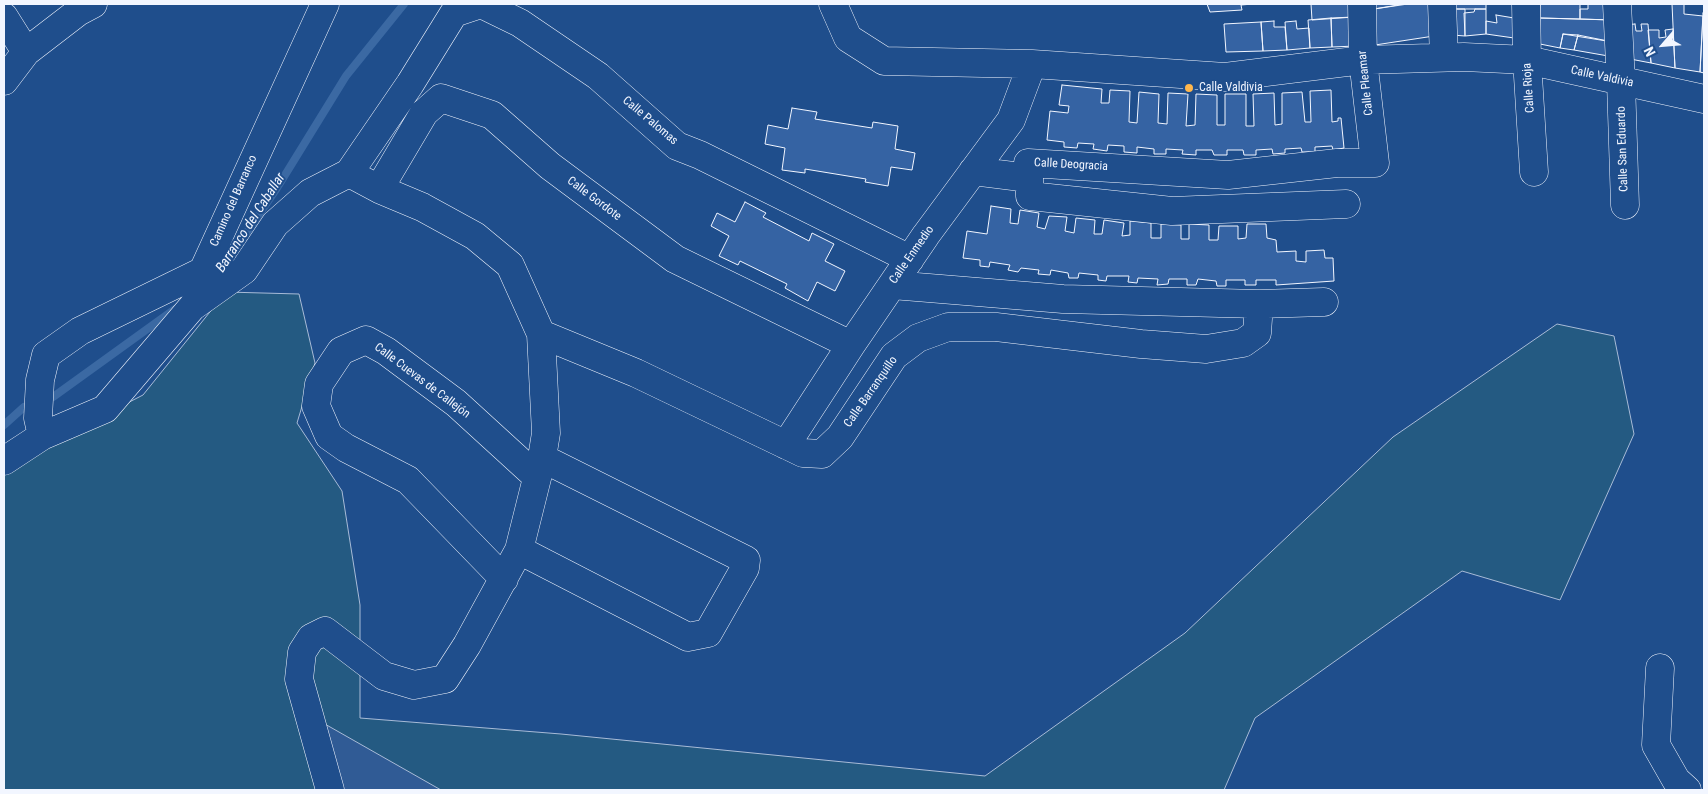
<!DOCTYPE html>
<html>
<head>
<meta charset="utf-8">
<style>
  body { margin:0 }
  #map { position:relative; width:1708px; height:794px; overflow:hidden; background:#1f4e8c; font-family:"Roboto Condensed",sans-serif }
  canvas { display:block }
  .frame { position:absolute; inset:0; border:5px solid #f2f6ff; pointer-events:none }
  .north { position:absolute; left:1638px; top:20px; width:50px; height:50px; -webkit-text-stroke:4px #1f4e8c; paint-order:stroke; rotate:243deg; font-size:14px; font-weight:700; line-height:20px; text-align:center; color:#f2f6ff }
  .north::after { content:''; display:block; margin:auto; width:18px; height:22px; background:#f2f6ff; clip-path:polygon(50% 0,100% 100%,50% 72%,0 100%) }
</style>
</head>
<body>
<div id="map">
<canvas width="1708" height="794"></canvas>
<div class="frame"></div>
<div class="north">N</div>
</div>
<script>
const c = document.querySelector('canvas').getContext('2d');
c.lineJoin = 'round';
function paint(path, color) { c.fillStyle = color; c.fill(path, 'evenodd'); }
const toPath = rows => new Path2D(rows.map(r => 'M' + r).join(''));
function strokePath(path, color, width, dash) { c.strokeStyle = color; c.lineWidth = width; c.lineCap = dash ? 'butt' : 'round'; c.setLineDash(dash || []); c.stroke(path); }
function label(font, color, halo, rows, align = 'center') {
  c.font = font + ' "Roboto Condensed",sans-serif'; c.lineWidth = 4; c.setLineDash([]); c.textBaseline = 'middle'; c.strokeStyle = halo; c.fillStyle = color; for (const [text, x, y, turn = 0] of rows) {
    c.save(); c.translate(x, y); c.rotate((+turn || 0) * Math.PI / 180); c.textAlign = isNaN(turn) ? turn : align; if (halo) c.strokeText(text, 0, 0); c.fillText(text, 0, 0); c.restore();
  }
}
const green = toPath([
  [226,292,299,294,315,363,297,423,342,491,360,605,360,718,561,734,985,776,1185,633,1393,437,1557,324,1614,336,1634,434,1560,600,1462,571,1255,718,1224,790,4,790,4,475,28,454,143,395,226,292]
]);
paint(green, '#245a82');
strokePath(green, '#a8bbd7', 1);
const parking = toPath([
  [309,715,441,790,330,790,309,715]
]);
paint(parking, '#305b95');
strokePath(parking, '#a8bbd7', 1);
strokePath(toPath([
  [217,276,277,188,346,76,404,4],
  [53,397,175,309],
  [4,425,24,407]
]), '#3b69a3', 8);
const building = toPath([
  [1207,4,1253,4,1241,5,1242,10,1210,12,1207,4],
  [1311,4,1354,4,1354,17,1312,20,1311,4],
  [1374,4,1398,4,1398,5,1374,9,1374,4],
  [1408,4,1432,4,1434,36,1375,45,1374,9,1408,4],
  [1451,4,1486,4,1486,9,1452,9,1451,4],
  [1540,4,1580,4,1580,19,1540,18,1540,4],
  [1588,4,1612,4,1613,20,1580,19,1580,9,1588,9,1588,4],
  [1672,4,1684,4,1684,14,1703,16,1700,72,1675,68,1672,4],
  [1452,9,1465,9,1465,36,1452,35,1452,9],
  [1475,9,1486,9,1486,34,1465,36,1464,13,1474,12,1475,9],
  [1703,13,1704,13,1704,73,1700,72,1703,13],
  [1496,15,1520,19,1521,39,1486,34,1486,21,1497,23,1496,15],
  [1354,17,1356,46,1332,47,1331,18,1354,17],
  [1331,18,1332,47,1310,48,1308,20,1331,18],
  [1540,18,1613,20,1613,42,1563,34,1560,48,1540,44,1540,18],
  [1274,21,1274,27,1285,27,1287,50,1263,51,1261,22,1274,21],
  [1296,21,1297,29,1309,28,1310,48,1287,50,1285,22,1296,21],
  [1261,22,1263,51,1226,52,1224,24,1261,22],
  [1635,24,1636,31,1642,31,1641,24,1648,24,1651,63,1625,58,1624,25,1635,24],
  [1673,29,1675,68,1651,63,1648,30,1659,30,1659,38,1666,37,1665,30,1673,29],
  [1563,34,1578,35,1574,50,1560,48,1563,34],
  [1578,35,1613,42,1614,57,1574,50,1578,35],
  [1062,85,1102,89,1101,103,1109,103,1110,90,1130,91,1129,122,1137,123,1139,92,1159,94,1158,123,1167,124,1168,93,1188,94,1186,126,1195,125,1196,94,1217,95,1217,125,1225,125,1225,94,1246,94,1246,126,1254,126,1253,94,1274,93,1275,125,1282,124,1282,93,1302,92,1305,122,1311,122,1310,91,1331,90,1332,122,1338,121,1338,118,1341,118,1344,148,1333,150,1332,146,1315,147,1315,152,1302,152,1301,148,1285,149,1285,153,1273,154,1272,149,1256,150,1256,155,1244,155,1243,150,1227,150,1227,155,1214,155,1212,150,1196,150,1196,155,1182,154,1183,150,1166,149,1166,154,1154,154,1154,149,1137,147,1137,153,1124,152,1124,146,1108,145,1107,151,1093,149,1094,144,1078,143,1077,148,1064,147,1064,142,1047,140,1050,111,1068,113,1069,106,1059,105,1062,85],
  [792,108,817,112,815,119,872,128,873,122,898,126,895,149,915,153,912,170,891,167,888,186,865,182,866,179,805,169,805,173,782,170,785,148,765,144,768,125,788,129,792,108],
  [745,202,766,213,763,217,809,241,812,233,834,244,825,261,845,271,835,291,817,282,808,301,785,288,787,284,740,261,738,265,719,256,729,236,711,226,717,213,735,222,745,202],
  [991,206,1011,209,1010,223,1018,224,1020,210,1039,213,1037,227,1045,229,1049,216,1067,217,1065,231,1074,233,1076,218,1095,220,1094,234,1102,234,1104,220,1124,223,1122,236,1130,235,1130,221,1151,223,1151,238,1161,238,1161,224,1181,225,1181,239,1189,239,1189,224,1209,225,1209,240,1218,240,1219,226,1238,226,1238,239,1246,238,1247,224,1266,224,1267,238,1276,240,1277,252,1296,251,1296,261,1306,262,1306,251,1324,250,1325,258,1333,258,1334,281,1276,285,1276,280,1256,280,1256,285,1245,285,1245,280,1226,280,1226,286,1217,286,1216,281,1198,279,1196,285,1187,285,1187,279,1169,279,1168,284,1157,285,1158,279,1138,278,1137,283,1128,282,1129,276,1107,276,1106,281,1098,280,1098,275,1079,273,1078,278,1069,278,1068,273,1051,270,1050,275,1038,274,1039,270,1021,268,1018,272,1008,270,1010,265,990,262,989,267,980,266,980,260,963,258,967,231,987,234,991,206]
]);
paint(building, '#3563a3');
strokePath(building, '#f2f6ff', 1);
const minor = toPath([
  [833,4,848,38,884,61,1032,64,1225,77,1363,60,1464,57,1527,60,1704,99],
  [1442,4,1444,57],
  [1526,4,1527,60,1534,172],
  [1617,4,1621,82,1625,205],
  [4,17,26,52],
  [4,81,26,52,78,12,93,4],
  [973,171,1029,178],
  [349,173,410,84,454,13,481,4,520,23,598,76,677,146,700,155,910,259],
  [379,189,424,113,441,98,492,115,550,166,675,259,851,345],
  [1346,204,1172,211,1030,196,1028,163,1228,175,1337,163,1375,163,1363,60,1362,4],
  [892,285,1063,299,1259,304,1324,302],
  [541,334,636,373,803,453,822,454,840,437,894,356,918,338,948,327,996,327,1141,344,1206,349,1243,343,1257,333,1259,304],
  [42,436,38,418,40,380,46,355,80,331,203,271,325,4],
  [786,445,851,345,926,235,1011,120,1032,64],
  [4,461,42,436,105,409,192,307,244,270,275,224,310,193,349,173,379,189,422,207,475,236,510,265,541,334,546,433,542,458,519,550,467,645,445,679,414,685,384,676,325,631,311,638,302,652,299,679,330,790],
  [519,550,688,637,708,633,745,568,746,560,542,458],
  [504,579,408,480,346,448,329,436,316,406,319,384,341,351,366,340,386,351,456,403,537,477],
  [1660,668,1656,745,1676,780,1687,790]
]);
strokePath(minor, '#f2f6ff', 29);
strokePath(minor, '#1f4e8c', 28);
for (const [x, y, r, color] of [
  [1189,88,5,"#ffb74d"]
]) { const dot = new Path2D(); dot.arc(x, y, r, 0, 2 * Math.PI); c.fillStyle = color; c.fill(dot); strokePath(dot, '#1f4e8c', 2); }
label('12px', '#f2f6ff', '#1f4e8c', [
  ["Calle Valdivia",1602,77,12],
  ["Calle Pleamar",1366,83,-96],
  ["Calle Rioja",1529,88,-94],
  ["Calle Palomas",650,121,40],
  ["Calle San Eduardo",1623,149,-92],
  ["Calle Deogracia",1071,165,3],
  ["Calle Gordote",594,199,37],
  ["Camino del Barranco",234,201,-66],
  ["Calle Enmedio",912,255,-55],
  ["Calle Cuevas de Callejón",422,381,37],
  ["Calle Barranquillo",871,392,-55]
]);
label('12px', '#f2f6ff', '#1f4e8c', [
  ["Calle Valdivia",1199,88]
], 'left');
label('italic 14px', '#f2f6ff', '#1f4e8c', [
  ["Barranco del Caballar",251,223,-57]
]);
</script>
</body>
</html>
